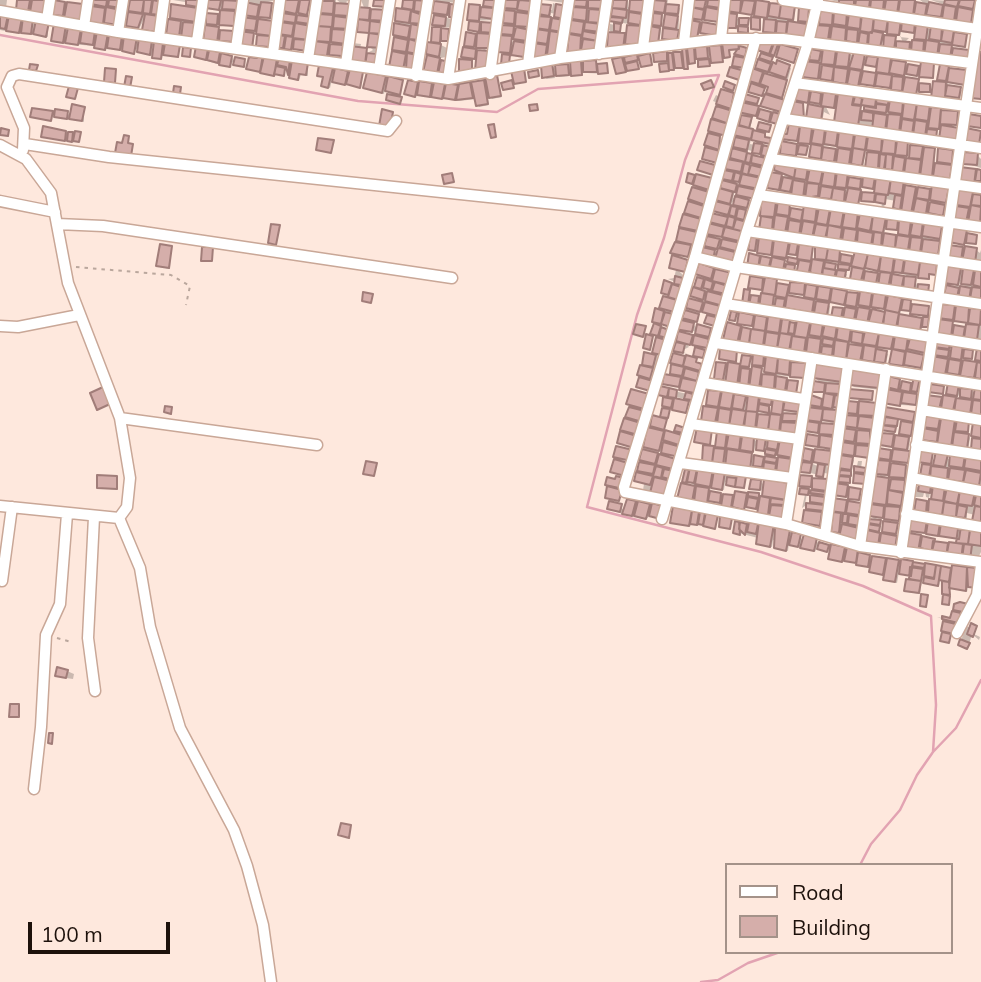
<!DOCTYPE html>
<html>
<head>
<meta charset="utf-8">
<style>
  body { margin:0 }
  #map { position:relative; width:981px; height:982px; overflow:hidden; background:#fee8dd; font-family:Mulish,sans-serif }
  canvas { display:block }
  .legend { position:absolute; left:725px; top:863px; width:228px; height:91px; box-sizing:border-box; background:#fee8dd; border:2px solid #a49289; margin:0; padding:9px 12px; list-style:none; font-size:21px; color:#1d110b }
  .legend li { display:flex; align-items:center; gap:14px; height:35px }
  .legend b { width:35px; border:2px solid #a49289 }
  .scale { position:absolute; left:28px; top:922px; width:142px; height:32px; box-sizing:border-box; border:4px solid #1d110b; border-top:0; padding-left:9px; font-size:21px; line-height:24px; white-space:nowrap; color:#1d110b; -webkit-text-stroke:5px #fee8dd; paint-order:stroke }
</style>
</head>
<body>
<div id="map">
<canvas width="981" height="982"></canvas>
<ul class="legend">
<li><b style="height:9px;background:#fff"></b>Road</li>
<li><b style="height:19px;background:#d5aeaa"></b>Building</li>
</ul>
<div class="scale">100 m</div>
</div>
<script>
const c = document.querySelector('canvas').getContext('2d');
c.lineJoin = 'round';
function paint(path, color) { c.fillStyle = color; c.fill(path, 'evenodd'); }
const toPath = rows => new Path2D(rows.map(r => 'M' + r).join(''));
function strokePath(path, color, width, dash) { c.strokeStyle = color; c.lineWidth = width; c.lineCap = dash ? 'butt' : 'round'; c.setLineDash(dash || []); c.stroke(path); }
paint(toPath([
  [0,0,7,0,6,8,0,7],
  [94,0,124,0,120,26,92,23],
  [131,0,161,3,158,33,144,29,145,17,139,29,128,26],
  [173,0,199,0,199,7,194,7,199,11,197,22,191,21,196,27,185,39,181,35,180,38,169,36,177,22,171,17,192,9,185,2],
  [209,0,238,3,235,27,222,25,218,22,217,28,220,31,233,32,234,43,219,38,218,44,207,23,217,16,221,20,223,11,209,9],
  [247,0,277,0,268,2,273,7,271,19,247,16,252,4],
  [286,0,309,0,313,11,285,10],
  [322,0,336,0,336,5,343,5,337,0,350,0,346,2,351,7,350,17,346,16,350,21,344,57,314,54],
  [328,24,335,25,334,35],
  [333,38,332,46,324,45],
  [361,0,369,0,368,10,386,12,387,22,380,21,386,26,381,53,369,52,373,50,369,46,370,34,359,31,358,9,365,10],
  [404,0,427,2,427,13,406,9,406,12,422,16,424,25,417,24,421,29,420,40,414,39,420,45,418,54,413,54,418,59,409,70,405,66,404,71,391,67,395,39,400,40,394,35,401,25,396,21,404,10],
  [436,0,460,0,459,3,445,2,445,5,457,7,451,16,442,15,454,21,454,28,437,26,454,33,453,42,441,40,437,43,451,50,451,56,441,58,440,62,448,64,448,77,425,71,429,44,437,45,433,41,439,29,434,24,439,18,434,12],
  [486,0,499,0,495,20,471,21,470,6,485,9],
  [507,0,528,0,532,13,527,12,531,17,530,28,505,22,511,12,506,7],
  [543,0,566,0,565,3],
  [576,0,605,0,604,9,598,9,603,14,601,33,596,33,600,38,582,54,585,36,579,35,580,53,569,52],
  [615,0,628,0,628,7,631,8,632,0,647,0,642,46,610,48,613,34,609,30,610,24,620,26,620,35,627,39,629,24,611,21,617,19,613,15],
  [668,0,667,5,680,8,679,15,674,14,679,19,678,42,664,38,667,14,663,14,659,45,650,42,655,1],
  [693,0,723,0,720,23,695,19,696,22,691,17],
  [730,0,754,2,757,6,758,2,795,8,794,24,804,25,799,20,809,10,809,22,803,22,805,24,804,38,766,33,765,17,754,13,753,15,733,12,737,19,748,20,748,32,730,28,733,15,728,10],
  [830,0,916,0,916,3,925,4,920,0,929,0,928,5,942,7,942,4,931,0,976,2,975,8,956,3,952,20,888,13],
  [553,3,566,8,561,58,535,58,540,46,536,41,541,6,552,10],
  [551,13,556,14,555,20,550,19],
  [822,11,966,35,966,47,950,44,949,47,968,52,968,61,914,53,910,49,910,54,899,53,885,39,883,39,881,49,816,38],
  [847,25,854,31,838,29,838,27],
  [884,32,900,35,903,43,896,43,895,38,883,37],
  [901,32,916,34,913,48,906,41,909,38,900,37],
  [288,14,308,17,312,25,308,25,312,29,308,52,296,50,291,46,291,49,278,47,285,38,280,33,284,15,290,16],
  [0,15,33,21,37,25,48,24,48,37,33,32,32,35,21,30,20,34,0,30],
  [242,19,273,23,270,48,258,45,258,28,256,28,255,32,250,31,254,36,253,48,241,28],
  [494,25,492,49,485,49,491,54,477,46,472,47,477,52,474,60,469,59,473,63,473,77,463,56,471,50,466,45,467,34,487,35,482,31],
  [65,27,69,31,94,33,98,37,107,35,125,41,136,38,140,42,151,41,166,49,179,47,179,58,163,52,162,60,136,49,135,54,107,45,106,51,96,46,68,44,65,41,64,44,54,42],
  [513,28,529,42,508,35,512,42,526,45,525,58,506,53,510,56,503,63,504,53,499,51,507,38,503,33],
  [353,43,361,44,360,49,368,51,364,54,377,56,377,68,352,63],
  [737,43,739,50,730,51,730,58,711,61,709,58,709,65,700,66,695,56,696,64,687,59,688,68,678,69,673,64,673,69,662,71,661,63,656,62,666,53,675,59,681,53,684,57,686,50,690,54,689,49,707,48,711,52,711,47],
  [197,48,232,57,236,65,232,62,231,68,197,58],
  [824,50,905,64,921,71,933,65,934,79,910,75,906,71,905,79,919,82,921,91,918,89,917,96,861,82,859,87,823,80,819,76,819,80,805,78,816,64,811,59,820,52,824,56],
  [865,62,878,68,877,75,863,73],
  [259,56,279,64,289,62,293,65,308,65,308,76,301,74,299,81,292,79,298,67,279,64,279,67,285,70,284,75,250,70],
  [636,56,638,69,629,71,625,66,626,73,617,73,622,59,627,64,626,58],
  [585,62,606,65,609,74,587,73,582,69,583,76,574,76,581,63,585,67],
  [552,65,557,70,567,65,570,76,559,77,554,72,555,78,546,79],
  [770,65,791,68,782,101,783,113,763,107,766,97,750,92,764,89,764,96,774,99,768,93,770,87,752,82,754,71,767,78,785,80,770,71,759,69],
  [941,66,966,72,966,86,948,83,947,86,962,90,960,99,933,97],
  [332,70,335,73,336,70,363,74,361,88,332,80,330,88,324,87,324,78,319,75],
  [497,77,502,97,492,99,487,93,489,105,479,107,476,99,459,101,431,95,431,98,417,93,416,98,406,94,409,82,435,88,435,84,459,87,483,81,489,87],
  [385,78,389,81,402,81,401,94,385,89,384,94,365,88],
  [798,87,824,98,853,97,863,113,870,114,865,109,865,99,957,113,958,126,947,125,942,130,937,130,936,139,876,130,871,125,871,128,838,125,837,109,826,107,830,115,824,112,822,122,817,107,810,100,809,103,804,102,804,120,791,116],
  [882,103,891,105,890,111],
  [888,109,892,113,904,115,904,121,900,117,886,116],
  [923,121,931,122,930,127,935,132,927,130,929,126],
  [716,95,720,97,733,95,732,109,713,101],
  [84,108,84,122,69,116,68,120,56,116,67,113,71,117],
  [758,108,773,116,775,111,780,116,770,122,740,111],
  [742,117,752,120,750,130,765,134,766,139,771,141,771,144,751,139,750,144,761,146,760,153,748,150,747,154,765,160,766,167,750,160,745,162,745,165,762,170,756,200,744,197,750,203,747,212,751,213,745,213,743,222,744,242,736,241,742,247,734,264,715,260,710,249,719,255,726,249,706,244,719,240,722,244,724,238,708,233,713,215,729,221,730,216,715,211,723,182,738,188,740,182,724,178,732,174,727,168,736,139,741,139,735,134],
  [735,191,737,194,744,200,733,198],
  [732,202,741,210,731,207],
  [727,226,735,228,735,232,726,230],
  [790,125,853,135,857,139,907,143,906,160,910,161,912,147,934,150,935,165,938,165,939,150,952,151,953,164,949,165,953,169,951,180,867,167,869,151,866,151,863,167,851,162,850,165,812,158,813,144,783,138,788,136],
  [820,145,840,147,839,154,819,148],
  [875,152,892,154,892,157,880,156],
  [893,154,897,155,894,169,892,169],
  [66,132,81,134,79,141,43,136],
  [719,138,723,144,718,164,705,160,711,149,706,145],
  [977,155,981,159,981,168,965,163],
  [807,169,811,173,811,169,847,174,848,178,864,184,865,177,904,182,905,187,919,193,919,189,948,188,947,203,930,200,929,204,944,206,944,216,928,211,927,215,917,213,913,209,912,215,896,209,896,201,885,199,884,211,881,210,882,203,865,201,860,197,859,205,845,200,845,204,821,197,808,199,805,195,804,199,769,188,781,175,784,178,785,172,776,170],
  [834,173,836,173,837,190,832,190],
  [862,185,876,190,877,198,861,193],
  [693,189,708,193,690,257,672,252,684,216,692,219,686,212],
  [960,192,981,196,981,224,968,219,967,223,955,220],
  [763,202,778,207,790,204,792,206,788,206,787,209,802,211,801,216,816,208,820,211,858,214,861,217,941,228,941,240,936,240,941,245,939,256,860,244,856,241,856,244,842,239,841,243,761,229],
  [791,217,805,220,804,225,789,222],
  [886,226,900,231,899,236,884,235],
  [909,233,925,239,925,240,908,239],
  [751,238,812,247,813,264,817,261,817,248,840,251,841,255,855,261,856,253,937,266,937,276,930,275,930,280,913,276,917,285,929,287,928,293,916,293,852,278,854,266,860,264,840,260,840,263,832,262,836,266,835,271,847,274,845,283,810,272,809,277,799,263,789,261,799,261,799,256,788,255,787,258,751,251],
  [866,269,882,272,881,278,865,273],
  [893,272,906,275,906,278,892,276],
  [171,247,170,269,160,267,158,265],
  [951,247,976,250,980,253,981,250,981,263,949,258],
  [687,262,686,273,678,270,683,275,681,284,668,279,674,278,676,270,672,269],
  [960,270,964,273,965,270,981,273,981,302,948,297,956,285,946,282],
  [960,281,967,288,959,288],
  [751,278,776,281,778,285,805,285,857,295,861,298,861,293,885,297,889,300,901,300,910,305,928,307,928,327,922,326,921,333,847,319,843,315,842,320,834,318,842,310,846,313,854,307,825,301,830,306,829,316,814,311,813,314,761,307,764,291,751,289],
  [789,294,806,296,805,300,788,300],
  [858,302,862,306,887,310,886,314,857,310],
  [901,309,925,316,924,323,900,316],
  [665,283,680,288,675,313,663,311,672,316,671,327,654,321,664,299,669,300,671,296,664,294],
  [705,292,727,299,714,315,720,321,719,327,706,323,709,314,702,309,702,312,688,308,702,304,705,307,707,301,692,296],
  [941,306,981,312,981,342,939,336,939,321,967,329,968,323,942,319],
  [740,314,789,322,797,328,798,322,851,329,852,333,907,338,926,353,913,353,924,358,922,369,893,365,893,350,882,349,888,354,886,364,836,359,820,351,820,355,806,350,805,354,742,344,739,340,738,344,726,341,740,327,754,331,755,327,739,323],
  [789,333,796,334,795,339,788,337],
  [850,339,858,347,849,345],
  [698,315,697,322,689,320,698,329,713,332,714,339,705,337,710,342,708,349,692,343,686,343,689,347,681,351,688,354,675,351,683,346,678,340,692,337,702,339,694,331,679,330,690,324,684,318],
  [657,339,663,356,658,354,652,392,638,387,646,354,653,356],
  [962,346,963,351,973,351,972,359,963,356,962,362,981,365,981,380,947,371,946,375,933,373,935,350,952,355],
  [737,352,736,365,740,370,761,369,762,376,771,376,766,372,767,367,754,364,763,357,767,360,806,365,806,379,771,374,777,380,797,382,797,395,775,388,761,390,717,380,725,365,729,369,730,361,720,359],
  [674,355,696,360,697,364,706,368,704,381,700,380,700,394,664,383,665,376,671,377],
  [680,372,687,381,679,379],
  [817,364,845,384,836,383,840,388,833,412,837,423,822,421,822,425,834,426,833,449,803,444,804,435,823,438,821,434,807,430,809,409,823,411,824,406,811,404,821,401,824,404,826,392,814,391,821,384,815,377],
  [853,370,881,390,854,387,851,384],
  [904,375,921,380,919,393,900,387,899,393,917,396,917,406,887,404,893,392,888,387,900,380,914,388,915,382,904,379],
  [959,386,960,390,972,391,976,395,981,390,981,417,927,409,928,397,967,401,959,394,958,397,947,393],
  [661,388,692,395,691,400,660,394],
  [709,392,745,397,749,402,758,397,771,399,768,412,759,411,758,415,771,417,775,400,800,402,801,413,784,411,783,415,797,416,798,423,780,434,703,420],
  [672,401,688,403,687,414,664,406],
  [850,403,876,405,877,417,872,417,876,421,875,431,867,430,871,435,871,445,866,444,871,450,870,459,849,455,854,460,849,483,841,481,841,472,845,472,840,467,847,458,842,453,843,439,850,431,845,425,853,418,849,413],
  [630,409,644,413,635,448,619,442],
  [914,414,908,453,911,455,909,464,902,463,907,468,906,479,885,476,888,479,887,499,891,499,891,482,901,479,906,484,903,507,897,506,901,511,900,521,876,518,880,522,871,523,880,528,878,534,883,535,885,523,899,526,897,535,895,535,898,539,896,550,868,545,878,531,868,529,870,521,876,521,871,516,878,507,873,502,883,479,878,473,879,462,898,465,891,458,879,457,890,452,894,455,895,448,882,445,883,435,901,437,903,421,897,419,895,431,883,430,886,427,885,415],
  [925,417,954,421,958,425,968,422,969,433,965,432,970,438,968,450,925,441,928,430,924,426],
  [955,428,963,435,954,434],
  [666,421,662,444,680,448,680,457,644,447,657,431,651,425],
  [711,431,710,448,716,448,718,433,754,439,758,444,765,440,769,444,778,441,794,459,788,458,793,463,792,475,754,464,753,472,703,461,705,445,696,442],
  [755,446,767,454,775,455,776,450,780,451,785,460,779,463,766,458,766,461,754,457,749,452,754,452],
  [643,451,678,462,678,471,669,468,673,473,672,479,649,475,655,481,654,494,643,490,644,484,636,481,640,464,647,465,641,459],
  [812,451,831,466,827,465,830,474,824,473,823,476,802,471,808,464,803,460],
  [813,460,820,467,808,462],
  [933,453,932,467,936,468,937,454,951,460,964,457,967,460,981,459,981,485,952,481,948,477,948,482,922,475,924,463,920,461],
  [858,461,862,461,861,469,865,472,856,471],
  [691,469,735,476,735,484,745,477,745,489,725,482,724,490,705,486,724,498,741,497,761,504,767,499,764,491,751,488,760,481,765,486,788,484,784,505,779,504,784,510,773,517,769,514,761,515,760,510,746,505,745,510,724,507,723,504,681,500,695,487,687,479],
  [802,477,827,481,828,491,808,488,805,504,811,508,812,497,826,500,825,512,818,511,822,516,821,526,804,523,812,513,805,506,802,508,806,490,801,486],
  [116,478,118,490,99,488],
  [847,487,861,492,861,501,835,494],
  [915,487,931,487,929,498,926,497,925,489,923,497,914,497],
  [934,487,981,498,981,523,975,515,967,513,967,519,931,514,927,510,927,514,918,513,926,503,931,507],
  [846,502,846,516,850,518,850,503,862,507,861,527,854,525,860,531,835,533,835,512,832,510],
  [841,520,847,520,855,529,840,526],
  [611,503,625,510,635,503,638,506,649,505,652,517,649,513,648,518,634,514,633,517,626,515,611,510],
  [691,511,706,517,717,516,716,529,704,525,691,523,690,527,672,522],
  [912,520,981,533,981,552,977,560,910,551,920,537,935,543,958,545,959,539,913,532],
  [736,523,749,528,757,525,760,528,761,523,789,531,804,540,816,540,818,543,828,546,820,549,817,546,815,552,789,543,788,551,777,549,777,541,773,540,772,547,759,545,758,538,735,532],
  [844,549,873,560,924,565,926,568,914,566,913,569,926,575,927,565,976,570,978,589,968,587,967,592,949,585,948,604,944,603,943,582,940,581,939,586,926,584,922,580,920,594,908,592,911,577,899,572,897,583,887,581,885,573,872,573,871,569,844,558,843,562,832,560],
  [955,610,961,616,955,634,951,633,949,642,942,641,945,620,937,617,952,620,960,614],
  [965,627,977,627,974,634,980,637,979,640,972,634,968,648,960,645],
  [67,671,74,674,73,679,59,677]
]), '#0003');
strokePath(toPath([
  [0,35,358,101,497,112,538,89,719,75,685,160,664,238,637,315,587,507,761,552,863,586,931,616,936,705,933,752],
  [860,865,871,844,900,810,917,775,933,752,956,728,981,680],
  [701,982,718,980,748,963,780,952]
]), '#e2a3b2', 2.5);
const building = toPath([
  [17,0,30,0,28,12,16,10,17,0],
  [32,0,47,0,45,15,30,12,32,0],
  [54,0,65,2,63,16,52,15,54,0],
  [91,0,107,0,106,7,91,4,91,0],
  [109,0,122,0,121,8,108,6,109,0],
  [130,0,144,0,142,13,128,11,130,0],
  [144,0,152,0,150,14,143,13,144,0],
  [153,0,162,2,160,15,151,14,153,0],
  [186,0,199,0,198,7,186,5,186,0],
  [207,0,221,0,219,10,206,8,207,0],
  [223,0,239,1,238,10,222,9,223,0],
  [285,0,299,0,296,14,283,11,285,0],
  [300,0,310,0,307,15,298,13,300,0],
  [374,0,389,0,388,7,373,6,374,0],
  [403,0,414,0,413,10,402,8,403,0],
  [415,0,427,1,426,13,414,11,415,0],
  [484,0,498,0,497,8,483,6,484,0],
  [505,0,518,0,517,9,504,8,505,0],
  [519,0,532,1,530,12,517,10,519,0],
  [574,0,587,0,586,7,573,6,574,0],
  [588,0,604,0,603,9,588,8,588,0],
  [613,0,627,0,626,9,612,8,613,0],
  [630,0,645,0,643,13,629,11,630,0],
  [653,0,666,1,664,13,651,11,653,0],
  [691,0,706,0,704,9,690,7,691,0],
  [708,0,722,0,720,8,707,6,708,0],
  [728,0,741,0,740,13,726,11,728,0],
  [743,0,755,1,752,15,740,13,743,0],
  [756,0,769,2,767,18,754,16,756,0],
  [839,0,854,0,854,6,839,4,839,0],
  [856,0,870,0,869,8,855,6,856,0],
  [871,0,884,0,883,10,870,9,871,0],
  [886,0,899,0,897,14,884,12,886,0],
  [900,0,915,0,913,16,898,14,900,0],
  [945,0,959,0,957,7,944,4,945,0],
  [960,0,975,0,973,9,958,6,960,0],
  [321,1,334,1,333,14,320,13,321,1],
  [434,1,449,3,447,15,432,13,434,1],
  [67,2,83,4,81,20,64,18,67,2],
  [245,2,259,5,257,17,243,15,245,2],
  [261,2,272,3,270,18,258,17,261,2],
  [916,2,927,4,925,16,914,14,916,2],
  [929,2,943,5,941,17,926,15,929,2],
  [335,3,350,4,349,16,334,15,335,3],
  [770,3,781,4,779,18,768,16,770,3],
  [171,4,198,8,196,22,170,18,171,4],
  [450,4,458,5,456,18,449,17,450,4],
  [469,4,480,5,479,21,467,20,469,4],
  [539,4,551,5,549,16,538,14,539,4],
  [556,4,567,6,565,19,554,17,556,4],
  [666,4,679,5,678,14,665,13,666,4],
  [781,4,795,6,793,20,779,18,781,4],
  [944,5,956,7,954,21,942,19,944,5],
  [91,6,105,8,103,24,89,22,91,6],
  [106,7,121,10,119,25,104,23,106,7],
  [356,7,370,8,369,20,355,19,356,7],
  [481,7,494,8,493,19,480,17,481,7],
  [573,7,587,8,586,21,572,19,573,7],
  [691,7,704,10,702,20,689,18,691,7],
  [706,7,721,10,719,22,704,20,706,7],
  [799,7,809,8,808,22,798,21,799,7],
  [958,7,973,10,971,24,956,21,958,7],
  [396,8,411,10,409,23,395,21,396,8],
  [612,8,627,10,626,18,611,16,612,8],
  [371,9,387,10,386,21,370,20,371,9],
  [589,9,602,10,601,23,588,22,589,9],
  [820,9,833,11,832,25,819,24,820,9],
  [220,10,235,11,234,26,219,25,220,10],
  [504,10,515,11,514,24,503,23,504,10],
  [411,11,423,15,423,24,410,23,411,11],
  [834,11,847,12,846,26,833,24,834,11],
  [128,12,143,14,138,28,126,26,128,12],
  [516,12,531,14,529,27,515,26,516,12],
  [629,12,642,14,640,25,628,23,629,12],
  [0,13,8,15,5,29,0,28,0,13],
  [206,13,218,14,217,25,206,24,206,13],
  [282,13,296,15,295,23,281,21,282,13],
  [653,13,662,14,661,26,652,25,653,13],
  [727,13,737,14,736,28,726,28,727,13],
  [849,13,861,15,860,29,847,27,849,13],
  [145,14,159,16,157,32,142,30,145,14],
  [319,14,333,15,332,27,318,26,319,14],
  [665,14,678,16,676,29,663,27,665,14],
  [862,14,874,16,872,33,860,31,862,14],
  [9,15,22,18,19,33,6,31,9,15],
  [297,15,312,17,310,24,296,22,297,15],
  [434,15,446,17,445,26,432,25,434,15],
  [334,16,350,18,349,29,333,28,334,16],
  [537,16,551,17,549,30,535,28,537,16],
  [23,17,33,19,31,34,21,33,23,17],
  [241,17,257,19,255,31,239,29,241,17],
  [610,17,623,18,622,23,609,21,610,17],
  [751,17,760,18,760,30,751,29,751,17],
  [874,17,888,19,886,32,873,30,874,17],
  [552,18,564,20,562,32,550,30,552,18],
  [739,18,749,18,748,25,739,25,739,18],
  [888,18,901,20,899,35,887,34,888,18],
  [168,19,181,21,179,37,166,35,168,19],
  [258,19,274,21,272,36,256,34,258,19],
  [358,19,370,21,369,33,357,32,358,19],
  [764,19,776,20,775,33,763,32,764,19],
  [36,20,49,22,46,37,33,34,36,20],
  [571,20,584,22,582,35,569,33,571,20],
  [690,20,700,22,697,39,687,37,690,20],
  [902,20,915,22,914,33,901,31,902,20],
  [370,21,385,23,384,34,369,33,370,21],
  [469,21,480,22,479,32,468,30,469,21],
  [777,21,787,22,786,34,776,33,777,21],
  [788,21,807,24,806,38,786,36,788,21],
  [183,22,196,23,194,40,181,38,183,22],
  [280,22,294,24,292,36,278,34,280,22],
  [481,22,495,23,494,33,481,32,481,22],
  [585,22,601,24,600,32,584,30,585,22],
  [702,22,719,25,717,36,700,33,702,22],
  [54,23,66,25,63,43,51,41,54,23],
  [295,23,311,26,309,40,293,38,295,23],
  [394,23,410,26,408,38,393,35,394,23],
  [614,23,621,24,620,32,614,31,614,23],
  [916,23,928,25,926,40,914,39,916,23],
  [411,24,421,26,419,40,409,39,411,24],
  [205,25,219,27,217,43,203,41,205,25],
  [502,25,514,26,513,35,501,34,502,25],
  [627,25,643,26,641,45,625,44,627,25],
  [815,25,830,26,828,40,814,38,815,25],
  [931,25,942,27,941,41,929,39,931,25],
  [316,26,331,27,330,42,315,41,316,26],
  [650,26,660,28,658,44,648,43,650,26],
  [738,26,748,27,748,33,738,32,738,26],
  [832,26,846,28,845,42,830,40,832,26],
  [68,27,81,29,78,45,65,43,68,27],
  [432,27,441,27,440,43,431,42,432,27],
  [516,27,530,30,527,41,513,39,516,27],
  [441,28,449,29,448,41,441,41,441,28],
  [663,28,679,30,677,41,662,39,663,28],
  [82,29,95,31,93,45,80,43,82,29],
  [332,29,347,30,346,44,331,42,332,29],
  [536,29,549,31,547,44,534,42,536,29],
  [847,29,858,30,857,43,846,41,847,29],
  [943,29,954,30,952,43,941,41,943,29],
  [220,30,234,31,233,42,219,41,220,30],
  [97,31,108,33,105,50,94,48,97,31],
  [239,31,254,33,252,48,237,46,239,31],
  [550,31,563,33,559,57,547,55,550,31],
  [583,31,599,34,598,41,582,38,583,31],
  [873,31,883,33,880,48,868,46,869,33,873,31],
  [466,32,476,34,474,47,464,46,466,32],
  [608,32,625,33,623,49,607,47,608,32],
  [860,32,868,34,867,46,858,45,860,32],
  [954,32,967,34,965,47,952,45,954,32],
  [369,33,383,35,382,48,367,47,369,33],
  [477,33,492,34,491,48,476,48,477,33],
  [109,34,122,36,120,50,107,48,109,34],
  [569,34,581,36,580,54,567,52,569,34],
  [124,35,137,37,134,54,122,51,124,35],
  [257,35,270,36,269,47,256,46,257,35],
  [278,35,285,36,283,48,276,48,278,35],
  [498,35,512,36,510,53,497,52,498,35],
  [884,35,896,36,894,50,883,49,884,35],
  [286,36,293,37,291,50,284,49,286,36],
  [139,37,152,40,150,55,137,52,139,37],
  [394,37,408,40,406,52,392,50,394,37],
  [294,39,308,40,307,51,293,49,294,39],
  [409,39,419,42,417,54,407,52,409,39],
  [583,39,599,41,597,53,581,50,583,39],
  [912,40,924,41,923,54,911,52,912,40],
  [926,40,939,42,937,57,924,56,926,40],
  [154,41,163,43,161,59,152,58,154,41],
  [314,41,329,43,327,56,312,55,314,41],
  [514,41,526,43,524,57,511,55,514,41],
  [896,41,910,42,909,53,896,52,896,41],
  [427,42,441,44,439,57,426,54,427,42],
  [738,42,739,49,729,50,730,57,724,58,722,43,738,42],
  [165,43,180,45,178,57,163,55,165,43],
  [533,43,547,45,545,59,531,57,533,43],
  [760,43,773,43,769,54,757,50,760,43],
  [774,43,778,44,774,56,770,54,774,43],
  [330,44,343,45,342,56,329,55,330,44],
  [780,44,798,49,794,63,776,57,780,44],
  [940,44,952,45,950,59,938,57,940,44],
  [721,45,723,62,711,63,709,46,721,45],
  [196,46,208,49,206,60,194,57,196,46],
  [350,46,367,48,365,64,349,62,350,46],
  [707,46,708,58,696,59,695,47,707,46],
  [740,46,747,48,745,57,734,54,740,46],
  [183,47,191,48,190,57,182,56,183,47],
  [463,47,476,49,475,59,461,57,463,47],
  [694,47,695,63,689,64,687,48,694,47],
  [686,48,688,69,684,69,682,49,686,48],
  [823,48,836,50,834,65,821,64,823,48],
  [953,48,969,50,967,60,951,58,953,48],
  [811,49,821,51,819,61,809,60,811,49],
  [209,50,220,52,218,63,207,60,209,50],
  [477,50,490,51,488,71,475,70,477,50],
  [392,51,406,54,403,70,389,67,392,51],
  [667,51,667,61,654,62,653,53,667,51],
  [837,51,850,52,848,67,835,66,837,51],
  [976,51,981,52,981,99,970,98,976,51],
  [673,52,681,52,683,68,675,68,673,52],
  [854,52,865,54,862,70,849,68,854,52],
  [221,53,232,56,230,67,219,65,221,53],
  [367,53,378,54,376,67,365,65,367,53],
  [407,53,418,55,416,70,406,69,407,53],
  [650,53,652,65,641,67,638,56,650,53],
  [668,53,672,53,674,70,669,70,668,53],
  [761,53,773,57,771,62,759,58,761,53],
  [258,54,263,55,260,72,246,69,249,57,257,58,258,54],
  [502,54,510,55,509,64,501,64,502,54],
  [637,54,638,60,625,63,624,57,637,54],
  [427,55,440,58,437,74,423,72,427,55],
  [264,56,277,59,274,76,260,73,264,56],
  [734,56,746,58,744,68,732,66,734,56],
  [867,56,878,57,876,67,865,65,867,56],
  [878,56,891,58,889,74,876,72,878,56],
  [235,57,245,59,244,67,233,65,235,57],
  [622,57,626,72,616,74,612,59,622,57],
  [279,58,290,60,288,75,286,67,277,65,279,58],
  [459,59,472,60,472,76,459,75,459,59],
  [709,59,710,66,698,67,698,60,709,59],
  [758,59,771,64,768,72,755,68,758,59],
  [292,60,308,63,306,75,299,74,298,80,289,78,292,60],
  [441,60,449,62,447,77,438,74,441,60],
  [596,60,597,72,583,72,583,61,596,60],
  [777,60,790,65,786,78,769,72,773,62,776,64,777,60],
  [892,60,906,62,904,76,889,73,892,60],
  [570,61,581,61,582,75,571,76,570,61],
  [637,61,639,69,627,71,625,64,637,61],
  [804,61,820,63,818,79,802,77,804,61],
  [921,61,934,63,933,78,919,77,921,61],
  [552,63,554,76,542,78,541,65,552,63],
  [607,63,608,73,598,74,597,64,607,63],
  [668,63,669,71,660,72,659,64,668,63],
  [30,64,38,65,36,71,29,70,30,64],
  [568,64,569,75,556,76,555,65,568,64],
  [908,64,919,66,917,76,906,74,908,64],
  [940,64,949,66,946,81,937,80,940,64],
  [319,65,333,68,328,88,321,86,323,77,317,76,319,65],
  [822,65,834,67,832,81,820,79,822,65],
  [276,66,285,68,284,76,274,74,276,66],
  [730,67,745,71,742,81,727,76,730,67],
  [834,67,848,69,846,84,833,82,834,67],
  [105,68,116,69,115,83,104,82,105,68],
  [335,68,348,71,345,85,332,82,335,68],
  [524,68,526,82,514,84,511,71,524,68],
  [752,68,763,72,759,84,749,81,752,68],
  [949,68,967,70,965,85,947,82,949,68],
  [350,69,363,72,360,88,346,84,350,69],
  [850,69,861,71,858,87,847,84,850,69],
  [538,70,539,76,529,78,528,72,538,70],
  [863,71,876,73,874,86,860,84,863,71],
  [367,72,386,76,382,93,363,88,367,72],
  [764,73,787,80,782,98,766,93,768,87,760,84,764,73],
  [877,73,892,75,890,88,875,86,877,73],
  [497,75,501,96,489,98,485,77,497,75],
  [126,76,132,77,130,88,124,87,126,76],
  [388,76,403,80,400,95,385,91,388,76],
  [892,76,903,77,902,91,891,90,892,76],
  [905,77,919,79,916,95,902,93,905,77],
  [408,80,418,82,415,97,404,94,408,80],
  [484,80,488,104,476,106,471,82,484,80],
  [512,80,514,88,503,90,501,83,512,80],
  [711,80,714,87,704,90,701,84,711,80],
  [419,81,432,83,430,97,417,95,419,81],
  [725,81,735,85,733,91,723,87,725,81],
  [933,81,946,82,945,99,931,98,933,81],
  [434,82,445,84,442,99,431,97,434,82],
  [470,82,473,98,456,100,459,84,470,82],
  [446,83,458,85,455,100,443,98,446,83],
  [751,83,765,88,762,96,748,92,751,83],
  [919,83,930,84,930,92,919,92,919,83],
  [796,85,810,88,808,103,794,100,796,85],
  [947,85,961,87,959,98,945,96,947,85],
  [69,86,78,88,75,99,66,97,69,86],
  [174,86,181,87,180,94,173,93,174,86],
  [721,89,734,93,731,109,716,104,721,89],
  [811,91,821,93,820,104,809,102,811,91],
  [823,92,836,94,834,108,821,106,823,92],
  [838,93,854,95,852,105,861,106,858,126,834,122,838,93],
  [387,94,402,97,400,104,386,100,387,94],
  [745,94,759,98,757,104,744,101,745,94],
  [765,94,785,100,781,112,760,106,765,94],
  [855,96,862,98,861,105,853,104,855,96],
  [877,96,889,98,888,105,876,103,877,96],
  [863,97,876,99,875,107,861,105,863,97],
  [890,99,903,101,902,114,888,112,890,99],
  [792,101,803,103,804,119,790,117,792,101],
  [904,101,917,103,914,120,902,118,904,101],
  [741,102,759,106,756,116,738,112,741,102],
  [917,103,930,104,928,121,915,119,917,103],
  [72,104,85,107,82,121,69,119,72,104],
  [537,104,538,110,530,111,529,105,537,104],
  [808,104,823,107,821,121,806,118,808,104],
  [876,104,887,105,886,113,864,110,864,106,876,108,876,104],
  [716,106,733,111,729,124,712,118,716,106],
  [931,107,941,108,939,129,928,128,931,107],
  [32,108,53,111,51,121,30,117,32,108],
  [55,109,68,111,67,119,54,117,55,109],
  [382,109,393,112,390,128,379,126,382,109],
  [760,109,771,112,769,122,757,118,760,109],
  [941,110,958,111,957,125,940,124,941,110],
  [862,111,873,113,873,121,861,120,862,111],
  [773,112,780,114,777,124,770,122,773,112],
  [874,113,887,115,885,131,872,129,874,113],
  [888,114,901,115,899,133,886,132,888,114],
  [969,114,981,116,981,128,967,126,969,114],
  [741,115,752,117,749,128,739,125,741,115],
  [711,119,729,124,726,136,708,131,711,119],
  [902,119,914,121,912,135,900,133,902,119],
  [915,120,927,122,925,137,913,135,915,120],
  [759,122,771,125,769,132,757,129,759,122],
  [789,123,800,125,797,141,781,139,782,134,787,134,789,123],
  [494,124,496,137,491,138,488,125,494,124],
  [736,125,753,129,751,139,733,135,736,125],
  [941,125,959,128,957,141,939,139,941,125],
  [43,126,66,131,65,141,41,137,43,126],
  [800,126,812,128,810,144,798,143,800,126],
  [814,127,825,129,823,145,811,143,814,127],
  [1,128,9,130,8,136,0,135,1,128],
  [966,128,981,131,979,145,964,142,966,128],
  [826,129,838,131,836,146,824,144,826,129],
  [927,129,937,130,936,139,926,138,927,129],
  [753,130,765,133,765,137,771,138,770,144,751,140,753,130],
  [75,131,81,132,79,142,73,141,75,131],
  [839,131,854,133,852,149,837,147,839,131],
  [68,132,73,132,72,142,67,141,68,132],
  [708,133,720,136,719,150,704,145,708,133],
  [855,134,867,136,865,150,853,148,855,134],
  [124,135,129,136,128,143,133,144,131,156,115,153,117,142,122,143,124,135],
  [868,136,882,137,881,152,866,150,868,136],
  [735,137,749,140,747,150,733,147,735,137],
  [318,138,334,140,331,153,316,150,318,138],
  [883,138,896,140,895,154,881,153,883,138],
  [897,140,908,141,907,156,895,155,897,140],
  [781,141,797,144,796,156,780,154,781,141],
  [754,143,762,144,760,154,752,153,754,143],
  [811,144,822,146,821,159,809,157,811,144],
  [763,145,770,147,768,157,761,155,763,145],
  [799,145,808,146,806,155,797,154,799,145],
  [910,145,923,146,921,159,909,158,910,145],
  [705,147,720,151,717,163,702,159,705,147],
  [823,147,836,149,834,162,821,160,823,147],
  [924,147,935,148,932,177,920,176,924,147],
  [732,148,747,152,745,162,730,158,732,148],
  [838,148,851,150,849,165,836,163,838,148],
  [853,148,865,150,862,166,851,164,853,148],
  [938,148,953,150,952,164,937,162,938,148],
  [867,152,879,153,878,169,865,168,867,152],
  [964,152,978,153,977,165,963,164,964,152],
  [747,153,752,154,750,163,745,162,747,153],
  [880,154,886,155,884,169,879,169,880,154],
  [886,154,893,155,892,170,885,169,886,154],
  [752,155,766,158,764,166,751,163,752,155],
  [894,156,905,158,903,172,892,171,894,156],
  [906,158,921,160,919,176,904,174,906,158],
  [727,159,743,162,741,172,725,169,727,159],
  [700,161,715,165,713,175,697,170,700,161],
  [775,162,796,165,794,178,774,170,775,162],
  [744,163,750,165,748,175,742,173,744,163],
  [935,163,952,165,950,179,933,176,935,163],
  [751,165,763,168,761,177,748,174,751,165],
  [796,165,808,167,806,180,794,178,796,165],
  [810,167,823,169,820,184,807,182,810,167],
  [960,167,976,169,974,185,958,183,960,167],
  [824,168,836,170,834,187,821,185,824,168],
  [977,169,981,170,981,181,975,181,977,169],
  [724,170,734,172,732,181,722,179,724,170],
  [837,171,848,172,846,188,835,187,837,171],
  [735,172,741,174,739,182,733,181,735,172],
  [770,172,782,174,779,190,767,188,770,172],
  [452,173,454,182,444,184,442,175,452,173],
  [688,173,695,175,692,184,686,182,688,173],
  [696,174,712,178,709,190,693,185,696,174],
  [742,174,761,178,759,189,739,185,742,174],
  [863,176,875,177,873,189,862,187,863,176],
  [876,176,891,178,888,195,874,193,876,176],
  [783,177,793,179,790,192,780,190,783,177],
  [849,177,861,179,860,189,847,187,849,177],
  [891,178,904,180,902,195,889,193,891,178],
  [722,180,737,184,735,192,720,188,722,180],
  [793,180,805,182,803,198,791,196,793,180],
  [807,183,819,184,818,196,805,198,807,183],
  [932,184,949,187,946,203,930,200,932,184],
  [905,185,916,187,911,214,901,212,905,185],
  [738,186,757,190,755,199,736,195,738,186],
  [821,186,833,188,831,199,819,198,821,186],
  [692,187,709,192,705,205,688,199,692,187],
  [918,187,930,189,929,200,916,198,918,187],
  [719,188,733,192,730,204,715,200,719,188],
  [833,188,845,190,844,202,831,200,833,188],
  [848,188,861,190,858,205,845,202,848,188],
  [959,189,973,192,970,207,956,205,959,189],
  [862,192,875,193,874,202,861,201,862,192],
  [876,194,886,195,885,204,875,202,876,194],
  [973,194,981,195,981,206,971,205,973,194],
  [895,195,902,196,900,210,893,208,895,195],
  [735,196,749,200,747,208,733,205,735,196],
  [916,198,928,201,926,214,913,212,916,198],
  [761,200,776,202,774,217,760,216,761,200],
  [778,200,790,202,789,216,776,214,778,200],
  [688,201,704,206,701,218,684,213,688,201],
  [715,201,731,205,728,215,713,211,715,201],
  [930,202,945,205,943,216,928,213,930,202],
  [804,204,817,206,815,222,802,220,804,204],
  [971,205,981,207,980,224,968,222,971,205],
  [731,206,737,207,735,217,729,215,731,206],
  [956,206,969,208,966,223,953,221,956,206],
  [819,207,830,209,827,225,816,223,819,207],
  [738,208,746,210,744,220,736,218,738,208],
  [791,208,803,210,801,221,789,218,791,208],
  [831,208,844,210,841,227,828,225,831,208],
  [845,210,858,212,856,229,842,227,845,210],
  [711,213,728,217,725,226,709,222,711,213],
  [860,213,873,215,870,231,857,228,860,213],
  [683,214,701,219,698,231,679,227,683,214],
  [775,215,788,217,785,233,773,231,775,215],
  [873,215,886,217,883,233,871,231,873,215],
  [728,216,735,218,733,228,726,226,728,216],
  [761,216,773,218,772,231,759,230,761,216],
  [736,219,747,222,745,232,733,229,736,219],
  [887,219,898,220,897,230,886,229,887,219],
  [899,219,911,221,909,236,898,234,899,219],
  [789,220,801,222,799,236,787,234,789,220],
  [913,220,923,222,921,237,910,235,913,220],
  [803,221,815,223,812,239,800,237,803,221],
  [708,223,724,227,722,237,706,234,708,223],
  [924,223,942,226,940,239,922,236,924,223],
  [271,224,280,225,276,245,268,243,271,224],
  [816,224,828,226,825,239,813,237,816,224],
  [828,225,842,228,840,242,826,240,828,225],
  [725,227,745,232,743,242,722,237,725,227],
  [952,227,967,230,964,245,949,242,952,227],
  [679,228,697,232,694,245,676,241,679,228],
  [844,228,857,230,855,243,842,241,844,228],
  [858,230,873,233,871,246,857,243,858,230],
  [874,232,882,233,881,248,872,247,874,232],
  [884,233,896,235,895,248,882,246,884,233],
  [967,233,977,235,976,244,966,243,967,233],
  [897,235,910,237,908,250,895,248,897,235],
  [707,236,720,239,717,249,704,246,707,236],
  [750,236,757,237,755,251,748,250,750,236],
  [759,237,773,239,771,255,757,253,759,237],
  [911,237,922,238,920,253,909,252,911,237],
  [722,239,741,243,739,252,720,247,722,239],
  [774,239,789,241,786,258,772,256,774,239],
  [923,239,940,241,938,256,921,253,923,239],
  [675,242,691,245,688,257,670,253,675,242],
  [790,242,798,244,796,255,788,254,790,242],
  [160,244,172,246,169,268,156,266,160,244],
  [799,244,813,246,811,261,797,259,799,244],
  [949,245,963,247,961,261,947,258,949,245],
  [815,246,828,248,826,260,815,259,815,246],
  [965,246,977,248,975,263,962,261,965,246],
  [202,247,213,247,212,261,201,261,202,247],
  [702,247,715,250,713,260,700,257,702,247],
  [718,248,735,252,732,264,715,259,718,248],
  [828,248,840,250,839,262,826,260,828,248],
  [855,251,868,254,864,269,851,266,855,251],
  [749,253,760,256,758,269,747,267,749,253],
  [868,253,881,255,878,271,865,268,868,253],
  [841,254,852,256,851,264,840,262,841,254],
  [672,255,688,260,685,272,669,268,672,255],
  [761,256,771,258,768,271,758,270,761,256],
  [881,256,894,258,892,273,879,271,881,256],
  [772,257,785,260,783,271,769,271,772,257],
  [788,257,798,259,797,264,787,262,788,257],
  [895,258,904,260,902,273,893,272,895,258],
  [812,259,824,261,821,278,810,272,812,259],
  [905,259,920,262,918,275,903,273,905,259],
  [799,260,811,262,808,277,796,275,799,260],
  [825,262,836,264,835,270,824,268,825,262],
  [920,262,937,264,936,275,929,274,929,279,918,278,920,262],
  [699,263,714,268,711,279,695,274,699,263],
  [786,264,795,265,794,274,784,273,786,264],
  [838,264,850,265,849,270,838,269,838,264],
  [947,266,961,268,958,285,944,283,947,266],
  [852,267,864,269,861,281,850,279,852,267],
  [823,268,836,270,834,280,822,278,823,268],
  [963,268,974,270,971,285,961,284,963,268],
  [715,269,732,273,729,285,712,281,715,269],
  [837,270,846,271,844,282,835,281,837,270],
  [975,270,981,271,981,287,973,285,975,270],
  [865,271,878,273,876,284,863,283,865,271],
  [880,272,891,273,888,289,878,287,880,272],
  [892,274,904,276,901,291,890,289,892,274],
  [675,276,683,278,681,285,674,284,675,276],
  [750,276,763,278,762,290,748,288,750,276],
  [904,276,916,277,914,293,903,291,904,276],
  [697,277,704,279,701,289,694,287,697,277],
  [765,277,777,279,775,295,762,293,765,277],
  [705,279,713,282,711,290,703,288,705,279],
  [664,280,672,283,668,295,661,293,664,280],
  [715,282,728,286,726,294,712,291,715,282],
  [790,282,805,283,804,295,789,293,790,282],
  [777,283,789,285,786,298,775,296,777,283],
  [672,284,681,287,678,300,668,297,672,284],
  [806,284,817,286,815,299,804,297,806,284],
  [918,284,929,285,928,293,917,292,918,284],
  [946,285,959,288,957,298,944,296,946,285],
  [818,286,831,288,829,301,816,299,818,286],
  [960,286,971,288,969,301,958,299,960,286],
  [693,287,705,291,703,300,690,296,693,287],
  [972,287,981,288,981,301,970,299,972,287],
  [832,288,847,291,844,305,830,302,832,288],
  [744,289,750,290,748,305,742,304,744,289],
  [707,291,726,296,723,306,705,301,707,291],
  [860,291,872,293,870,307,858,305,860,291],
  [363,292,373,294,371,303,362,301,363,292],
  [847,292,858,293,856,307,845,305,847,292],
  [761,293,774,295,772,310,759,308,761,293],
  [873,293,886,295,884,309,871,307,873,293],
  [751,295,759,296,758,306,749,305,751,295],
  [787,295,814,300,812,313,785,308,787,295],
  [888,295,902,298,899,313,885,310,888,295],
  [663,296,677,300,674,312,659,308,663,296],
  [688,298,703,302,700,312,686,308,688,298],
  [776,298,785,299,783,311,774,309,776,298],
  [903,299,911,300,910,311,901,310,903,299],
  [816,301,829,303,827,315,814,313,816,301],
  [705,302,724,307,721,317,702,312,705,302],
  [912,304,929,306,928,316,910,314,912,304],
  [940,304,955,305,953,320,938,318,940,304],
  [956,305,969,307,968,323,954,321,956,305],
  [833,307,843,308,841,319,831,318,833,307],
  [845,307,856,309,854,320,843,318,845,307],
  [858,307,870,309,867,324,855,322,858,307],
  [655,308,664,311,661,324,652,322,655,308],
  [970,308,981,309,980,325,968,323,970,308],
  [872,309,885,312,882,327,868,324,872,309],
  [685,310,699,314,697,322,682,318,685,310],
  [885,310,899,313,896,328,883,326,885,310],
  [731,311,737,312,735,321,729,320,731,311],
  [665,312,673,314,670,327,661,324,665,312],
  [739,312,754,315,752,326,737,324,739,312],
  [899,314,922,318,920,332,897,329,899,314],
  [707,315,720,318,718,327,704,323,707,315],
  [755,315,767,317,765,331,753,329,755,315],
  [768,316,781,318,779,333,766,331,768,316],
  [923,317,929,317,928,327,922,327,923,317],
  [677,319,694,323,692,332,675,329,677,319],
  [782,319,790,320,788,334,780,333,782,319],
  [938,319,953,321,951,337,936,335,938,319],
  [797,320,810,323,807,338,794,336,797,320],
  [727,322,741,326,737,344,723,340,727,322],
  [790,322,795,323,794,334,788,333,790,322],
  [811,322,823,324,821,337,809,335,811,322],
  [654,323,661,326,658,336,650,334,654,323],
  [825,323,837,325,835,339,822,336,825,323],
  [636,324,646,326,643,337,633,334,636,324],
  [697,324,711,328,709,337,695,334,697,324],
  [966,324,979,325,977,340,964,338,966,324],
  [838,325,851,328,849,342,836,339,838,325],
  [954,325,965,327,963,339,952,337,954,325],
  [661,327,669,330,667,338,659,336,661,327],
  [742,327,751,329,749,344,739,343,742,327],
  [751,329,765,331,763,346,749,343,751,329],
  [678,331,693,335,690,345,676,341,678,331],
  [852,331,863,333,862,344,851,342,852,331],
  [865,331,879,333,876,346,862,344,865,331],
  [766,332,779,334,777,348,764,346,766,332],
  [780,333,792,335,789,351,777,349,780,333],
  [879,333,894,335,891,349,877,347,879,333],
  [646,334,653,336,650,350,643,348,646,334],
  [694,335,709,339,707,348,692,345,694,335],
  [895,335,908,337,906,351,893,349,895,335],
  [792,336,806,338,804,353,790,351,792,336],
  [656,337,666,340,662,355,652,353,656,337],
  [808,337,821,339,819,355,806,353,808,337],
  [823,338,834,340,833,346,822,344,823,338],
  [910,338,927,341,925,353,907,349,910,338],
  [835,340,848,342,846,360,833,358,835,340],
  [935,341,950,344,949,349,934,347,935,341],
  [676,342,685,344,683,353,673,351,676,342],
  [952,343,963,344,961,360,950,358,952,343],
  [849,344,863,346,860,362,846,360,849,344],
  [864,345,876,347,874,362,862,360,864,345],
  [822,346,833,347,832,356,821,354,822,346],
  [695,347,705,350,703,358,693,356,695,347],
  [720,348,737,350,736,362,719,359,720,348],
  [934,348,949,350,948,357,933,355,934,348],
  [977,348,981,348,981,361,975,360,977,348],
  [876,349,887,351,885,363,874,362,876,349],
  [892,349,905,352,903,366,889,364,892,349],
  [964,349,973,350,972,359,963,358,964,349],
  [906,351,924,355,921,368,904,365,906,351],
  [644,352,656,355,653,367,642,365,644,352],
  [673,353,685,356,683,366,670,363,673,353],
  [753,353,764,355,763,366,752,365,753,353],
  [686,355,697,358,696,362,702,364,700,371,683,366,686,355],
  [742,355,751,356,749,367,740,366,742,355],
  [766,355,778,357,776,374,764,372,766,355],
  [932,356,948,359,945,375,930,372,932,356],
  [778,358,790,360,789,375,777,373,778,358],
  [949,359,961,361,959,375,947,373,949,359],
  [963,360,977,362,974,378,960,376,963,360],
  [716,362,726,363,723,380,714,379,716,362],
  [728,362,740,364,737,386,725,384,728,362],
  [791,362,807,363,805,378,790,377,791,362],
  [815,362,845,366,842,382,813,378,815,362],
  [977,362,981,363,981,379,975,378,977,362],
  [671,364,684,367,682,376,670,374,671,364],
  [640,365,653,368,650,379,637,375,640,365],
  [752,366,762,368,759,389,749,388,752,366],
  [685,368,699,372,697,381,683,377,685,368],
  [741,368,750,369,748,388,739,387,741,368],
  [851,368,881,371,879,388,850,385,851,368],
  [664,374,681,377,679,387,662,384,664,374],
  [762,374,775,375,774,389,761,388,762,374],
  [776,376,787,378,785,391,775,390,776,376],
  [888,376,900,379,898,390,886,387,888,376],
  [914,376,920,377,917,392,911,391,914,376],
  [639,377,653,381,650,391,636,387,639,377],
  [682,378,702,382,699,394,679,390,682,378],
  [788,380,798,381,796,394,786,393,788,380],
  [814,381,825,383,824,392,812,392,814,381],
  [902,381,911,383,910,392,900,390,902,381],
  [948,382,959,384,957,396,946,394,948,382],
  [826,383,840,384,839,394,825,393,826,383],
  [930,384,944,386,943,394,928,392,930,384],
  [660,386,669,388,667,397,658,395,660,386],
  [103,387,110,404,97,410,90,393,103,387],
  [975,387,981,388,981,400,973,399,975,387],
  [669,388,677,390,676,398,668,397,669,388],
  [960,388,972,389,971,399,960,397,960,388],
  [631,389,649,394,644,409,626,404,631,389],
  [849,389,873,391,872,400,849,398,849,389],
  [886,389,902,392,900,406,883,403,886,389],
  [708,390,721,391,718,407,706,405,708,390],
  [722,390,734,392,731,409,719,407,722,390],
  [686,392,693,394,692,400,684,399,686,392],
  [903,392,917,394,916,405,901,403,903,392],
  [824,393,834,395,832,409,822,407,824,393],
  [734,394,746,396,743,410,732,408,734,394],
  [748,394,759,396,757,412,746,411,748,394],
  [811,395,822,399,821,407,809,405,811,395],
  [835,395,840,396,838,408,833,407,835,395],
  [926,395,942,397,939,410,924,408,926,395],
  [943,395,956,397,953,411,941,409,943,395],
  [760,396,772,398,771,405,759,403,760,396],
  [663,397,673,399,671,408,662,406,663,397],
  [674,398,689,401,686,413,672,410,674,398],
  [773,398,784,399,782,415,771,413,773,398],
  [956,398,972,400,970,415,954,413,956,398],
  [785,399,801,401,799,412,783,410,785,399],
  [973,400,981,401,981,416,971,414,973,400],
  [848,401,858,402,857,414,847,413,848,401],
  [859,401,877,403,876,416,858,415,859,401],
  [759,404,769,406,769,413,758,411,759,404],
  [165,406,172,407,171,414,164,412,165,406],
  [703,406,718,408,715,423,701,421,703,406],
  [629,407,645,411,642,422,625,417,629,407],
  [807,407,823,409,821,422,805,420,807,407],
  [885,407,915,412,913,422,883,416,885,407],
  [662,408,670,409,668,418,660,417,662,408],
  [719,408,731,410,729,426,717,424,719,408],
  [732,409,746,411,743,428,729,426,732,409],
  [823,409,837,410,836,422,822,420,823,409],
  [746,411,757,412,755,430,744,428,746,411],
  [783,413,798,414,797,421,782,421,783,413],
  [758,414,770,415,768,430,756,429,758,414],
  [770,414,781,415,779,433,768,432,770,414],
  [652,415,667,419,664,430,650,426,652,415],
  [844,415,858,416,857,428,843,426,844,415],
  [924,415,940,418,938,429,922,427,924,415],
  [859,416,875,418,874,430,857,428,859,416],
  [885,417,898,419,897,426,884,425,885,417],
  [624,418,641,423,638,435,620,430,624,418],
  [941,418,955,420,951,447,937,444,941,418],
  [957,419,969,421,968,432,955,431,957,419],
  [806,421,819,423,818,433,805,431,806,421],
  [901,421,913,423,911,436,899,434,901,421],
  [781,422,798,423,797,435,780,433,781,422],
  [973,422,981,423,981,438,971,436,973,422],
  [820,423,835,424,834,435,819,434,820,423],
  [676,425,685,428,683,433,674,431,676,425],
  [881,425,896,427,895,432,880,430,881,425],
  [647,427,664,431,659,451,643,447,647,427],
  [697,427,712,429,710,445,694,442,697,427],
  [842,428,856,430,854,442,841,440,842,428],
  [923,428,938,431,937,442,921,440,923,428],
  [665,430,685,436,682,446,663,440,665,430],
  [857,430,870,431,870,444,856,443,857,430],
  [620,431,637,436,634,448,617,443,620,431],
  [717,431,727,432,725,448,715,447,717,431],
  [729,432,741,434,739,450,726,448,729,432],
  [954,432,969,434,967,449,952,447,954,432],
  [882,433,894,434,892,447,880,445,882,433],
  [807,434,819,436,818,447,805,445,807,434],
  [820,435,833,437,832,449,819,447,820,435],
  [895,435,909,437,907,450,893,448,895,435],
  [742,436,754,437,753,452,740,450,742,436],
  [757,437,766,438,764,451,756,450,757,437],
  [768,438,779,439,777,450,767,448,768,438],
  [972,438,981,439,981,450,971,449,972,438],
  [780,439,796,443,793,458,777,455,780,439],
  [663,442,681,447,679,457,661,453,663,442],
  [842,442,855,444,854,456,841,454,842,442],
  [703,445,714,446,712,463,702,462,703,445],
  [856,445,870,446,869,458,855,456,856,445],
  [616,446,633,450,631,461,613,457,616,446],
  [714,448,725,449,723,465,712,464,714,448],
  [804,448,813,450,811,462,802,460,804,448],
  [878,448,891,450,890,460,877,458,878,448],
  [642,449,658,453,655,464,639,460,642,449],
  [727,449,752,453,750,470,725,467,727,449],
  [765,449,776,451,775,456,765,454,765,449],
  [815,449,832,451,830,465,813,462,815,449],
  [893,449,910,451,908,463,891,461,893,449],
  [921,449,933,452,931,464,918,462,921,449],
  [936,451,948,454,945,467,933,465,936,451],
  [950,453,965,455,963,468,949,466,950,453],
  [659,454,679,460,677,470,656,465,659,454],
  [754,455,764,457,762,467,753,466,754,455],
  [840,455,853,457,851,470,838,468,840,455],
  [966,455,981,458,981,471,964,468,966,455],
  [765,456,777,458,776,463,764,461,765,456],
  [778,457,792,459,791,474,776,473,778,457],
  [614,459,628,463,625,476,610,472,614,459],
  [878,460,890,461,888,475,876,474,878,460],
  [366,461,377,463,374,476,363,474,366,461],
  [639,462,655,465,653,474,637,471,639,462],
  [764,462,776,464,775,472,763,471,764,462],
  [802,462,812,463,810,473,800,472,802,462],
  [891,463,906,465,905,478,889,477,891,463],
  [818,464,825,465,823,477,816,476,818,464],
  [922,464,931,465,929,477,920,476,922,464],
  [656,466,663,468,661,478,653,476,656,466],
  [698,466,713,469,710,487,695,484,698,466],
  [854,466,866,468,865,473,854,472,854,466],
  [931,466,948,468,947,481,930,479,931,466],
  [690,467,697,469,694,483,687,482,690,467],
  [950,468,965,470,963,482,948,480,950,468],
  [664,469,674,471,672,480,662,477,664,469],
  [685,469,689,470,686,483,682,482,685,469],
  [714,470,725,472,722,490,711,488,714,470],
  [840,470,851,471,851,476,839,475,840,470],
  [966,470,981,473,979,486,963,483,966,470],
  [636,472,653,476,650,485,634,481,636,472],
  [854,473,867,475,866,484,853,483,854,473],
  [737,474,746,476,744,488,735,487,737,474],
  [97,475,117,476,117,489,97,488,97,475],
  [800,475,812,476,811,487,799,486,800,475],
  [616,476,624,478,619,488,605,485,607,477,615,479,616,476],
  [839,476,850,477,850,483,838,482,839,476],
  [875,476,889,478,886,505,871,503,875,476],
  [654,477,671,481,667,497,650,493,654,477],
  [727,477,736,478,735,487,726,485,727,477],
  [812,478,828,479,827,491,812,489,812,478],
  [751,479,761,480,760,490,749,489,751,479],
  [764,479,789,483,787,500,762,496,764,479],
  [891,479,905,480,904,492,889,490,891,479],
  [681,483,695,486,692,502,677,499,681,483],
  [835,483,848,485,846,497,833,495,835,483],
  [919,484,931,485,930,493,918,491,919,484],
  [933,485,945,487,943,501,931,499,933,485],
  [607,486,622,490,619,501,605,498,607,486],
  [696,486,709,488,707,504,694,502,696,486],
  [849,487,861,489,859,500,848,499,849,487],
  [947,487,960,490,957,504,944,501,947,487],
  [800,488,809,489,808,495,799,494,800,488],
  [960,489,975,492,972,506,958,504,960,489],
  [811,490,826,492,826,495,810,493,811,490],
  [888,490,903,493,901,506,887,504,888,490],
  [710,491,721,493,720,503,708,501,710,491],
  [735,491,747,493,744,510,732,507,735,491],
  [748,492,759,493,759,498,748,496,748,492],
  [723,494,733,495,731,508,721,506,723,494],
  [810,495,825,497,824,504,810,502,810,495],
  [976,495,981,496,981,507,974,505,976,495],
  [760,496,770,498,768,515,757,514,760,496],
  [748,497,758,499,756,509,746,507,748,497],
  [771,498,785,500,784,505,770,504,771,498],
  [832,498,847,500,845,513,830,511,832,498],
  [627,499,636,501,632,516,622,514,627,499],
  [916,499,927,501,926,513,914,512,916,499],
  [929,499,944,501,942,515,928,513,929,499],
  [609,501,622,504,620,512,607,509,609,501],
  [638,501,650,504,646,519,634,516,638,501],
  [848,501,861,503,859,515,846,513,848,501],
  [944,502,957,504,956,517,942,516,944,502],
  [652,503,663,506,660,519,649,516,652,503],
  [806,503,825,505,824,511,806,509,806,503],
  [870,504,884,506,883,518,869,516,870,504],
  [771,505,784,506,782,518,769,516,771,505],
  [958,505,967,507,965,518,956,517,958,505],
  [673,506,692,510,689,526,670,523,673,506],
  [885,506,900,507,899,521,884,519,885,506],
  [975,506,981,507,981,522,972,521,975,506],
  [804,510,822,512,820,526,802,523,804,510],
  [692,511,699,512,697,525,690,524,692,511],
  [700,512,705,513,703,525,698,524,700,512],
  [706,512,718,515,715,529,703,526,706,512],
  [833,512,841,513,839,533,831,532,833,512],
  [843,514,848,514,847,523,842,523,843,514],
  [849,515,861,517,860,526,848,524,849,515],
  [720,516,732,518,730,529,719,527,720,516],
  [911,518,927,520,925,533,909,531,911,518],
  [868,519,881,520,880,525,868,523,868,519],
  [735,521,739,522,740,535,733,533,735,521],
  [759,521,774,524,770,547,756,544,759,521],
  [883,521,898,523,896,534,882,532,883,521],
  [928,521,940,523,938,536,926,534,928,521],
  [740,522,747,524,745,535,739,529,740,522],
  [749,522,758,524,756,534,747,532,749,522],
  [941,523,961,526,959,539,939,536,941,523],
  [842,524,859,528,857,540,839,537,842,524],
  [867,524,880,526,879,532,866,529,867,524],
  [775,527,790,530,786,551,774,548,775,527],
  [958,529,970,530,968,544,956,543,958,529],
  [970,529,981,531,981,546,968,544,970,529],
  [867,530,880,533,878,546,864,544,867,530],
  [792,532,801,534,798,547,789,545,792,532],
  [881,533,897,536,895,549,879,546,881,533],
  [909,533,921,535,918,552,906,550,909,533],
  [804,534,817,538,814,551,800,548,804,534],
  [922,536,935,539,932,551,920,548,922,536],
  [933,541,948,543,946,558,931,556,933,541],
  [819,542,829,545,827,552,817,549,819,542],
  [949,542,963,544,961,560,946,558,949,542],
  [831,544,845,547,842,562,828,559,831,544],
  [964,544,972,545,970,560,962,558,964,544],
  [847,547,858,549,856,563,844,561,847,547],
  [858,552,870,555,868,567,856,565,858,552],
  [872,556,886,558,883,575,869,572,872,556],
  [887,558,899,560,895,582,883,580,887,558],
  [901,559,913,561,911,576,899,574,901,559],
  [913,562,925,564,924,568,912,566,913,562],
  [925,563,936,565,934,578,924,576,925,563],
  [936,565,941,566,938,586,923,583,924,577,934,579,936,565],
  [952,565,967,567,966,591,949,588,952,565],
  [941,566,951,568,949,582,939,580,941,566],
  [910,567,923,569,921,581,909,579,910,567],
  [967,567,977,568,977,588,968,587,967,567],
  [906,579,921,581,919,593,904,591,906,579],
  [942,581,949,582,950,595,942,594,942,581],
  [921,594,928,595,926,607,920,606,921,594],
  [943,594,950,596,949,605,942,604,943,594],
  [960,602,968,604,967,610,963,612,953,610,954,604,960,602],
  [952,611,961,613,958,623,942,619,942,616,950,618,952,611],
  [943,621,956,624,954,634,941,631,943,621],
  [971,623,977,626,973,637,967,634,971,623],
  [942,632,951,634,949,643,940,641,942,632],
  [960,639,970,643,967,649,958,645,960,639],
  [57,667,68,670,66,678,55,676,57,667],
  [10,704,19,704,19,717,9,717,10,704],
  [49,733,53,733,52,744,48,743,49,733],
  [341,823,351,825,349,838,338,835,341,823]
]);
paint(building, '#d5aeaa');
strokePath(building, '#a17d79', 2);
const minor = toPath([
  [783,0,977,29],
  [0,11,118,32,448,79,560,58,721,39,783,39,971,63],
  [47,19,50,0],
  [84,26,88,0],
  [118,32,123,0],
  [159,37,164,0],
  [756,38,695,257,624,487,625,492,786,524,860,546,981,562],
  [721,39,725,0],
  [197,41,203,0],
  [684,42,689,0],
  [643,47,649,0],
  [236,48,243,0],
  [273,53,280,0],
  [599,54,607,0],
  [560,58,569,0],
  [308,59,317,0],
  [346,64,355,0],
  [528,64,536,0],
  [379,69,390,0],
  [490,74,500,0],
  [416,76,428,0],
  [448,79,460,0],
  [795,83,981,108],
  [785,119,981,148],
  [25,144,109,157,593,208],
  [0,145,26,159,51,193,68,283,120,418,130,478,127,507,119,518,0,506],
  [23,150,24,128,7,87,12,76,19,74,388,131,396,121],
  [771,159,981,188],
  [759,195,981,227],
  [0,201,55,212],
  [57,224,103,226,452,278],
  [747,231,981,266],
  [695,257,736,267,981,304],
  [726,304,981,345],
  [0,326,18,327,79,315],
  [716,343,981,385],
  [704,383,803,399],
  [922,410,981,420],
  [120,418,317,445],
  [691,424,799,439],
  [916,445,981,455],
  [681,463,792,478],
  [912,478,981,491],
  [906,514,981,527],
  [94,517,88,638,95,691],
  [119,518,140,568,150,627,180,728,234,830,247,866,263,925,271,982],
  [662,519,747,231,808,43,818,0],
  [786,524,812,358],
  [825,535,848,365],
  [860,546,886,369],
  [901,553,981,3],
  [2,581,12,507],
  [957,633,977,595,981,565],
  [34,789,41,727,46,635,60,604,67,514]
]);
strokePath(minor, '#c9a797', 13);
strokePath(toPath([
  [76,267,171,275,190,286,186,305],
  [57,638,71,642]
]), '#baa79d', 2, [3.5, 5]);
strokePath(minor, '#fff', 10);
</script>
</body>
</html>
